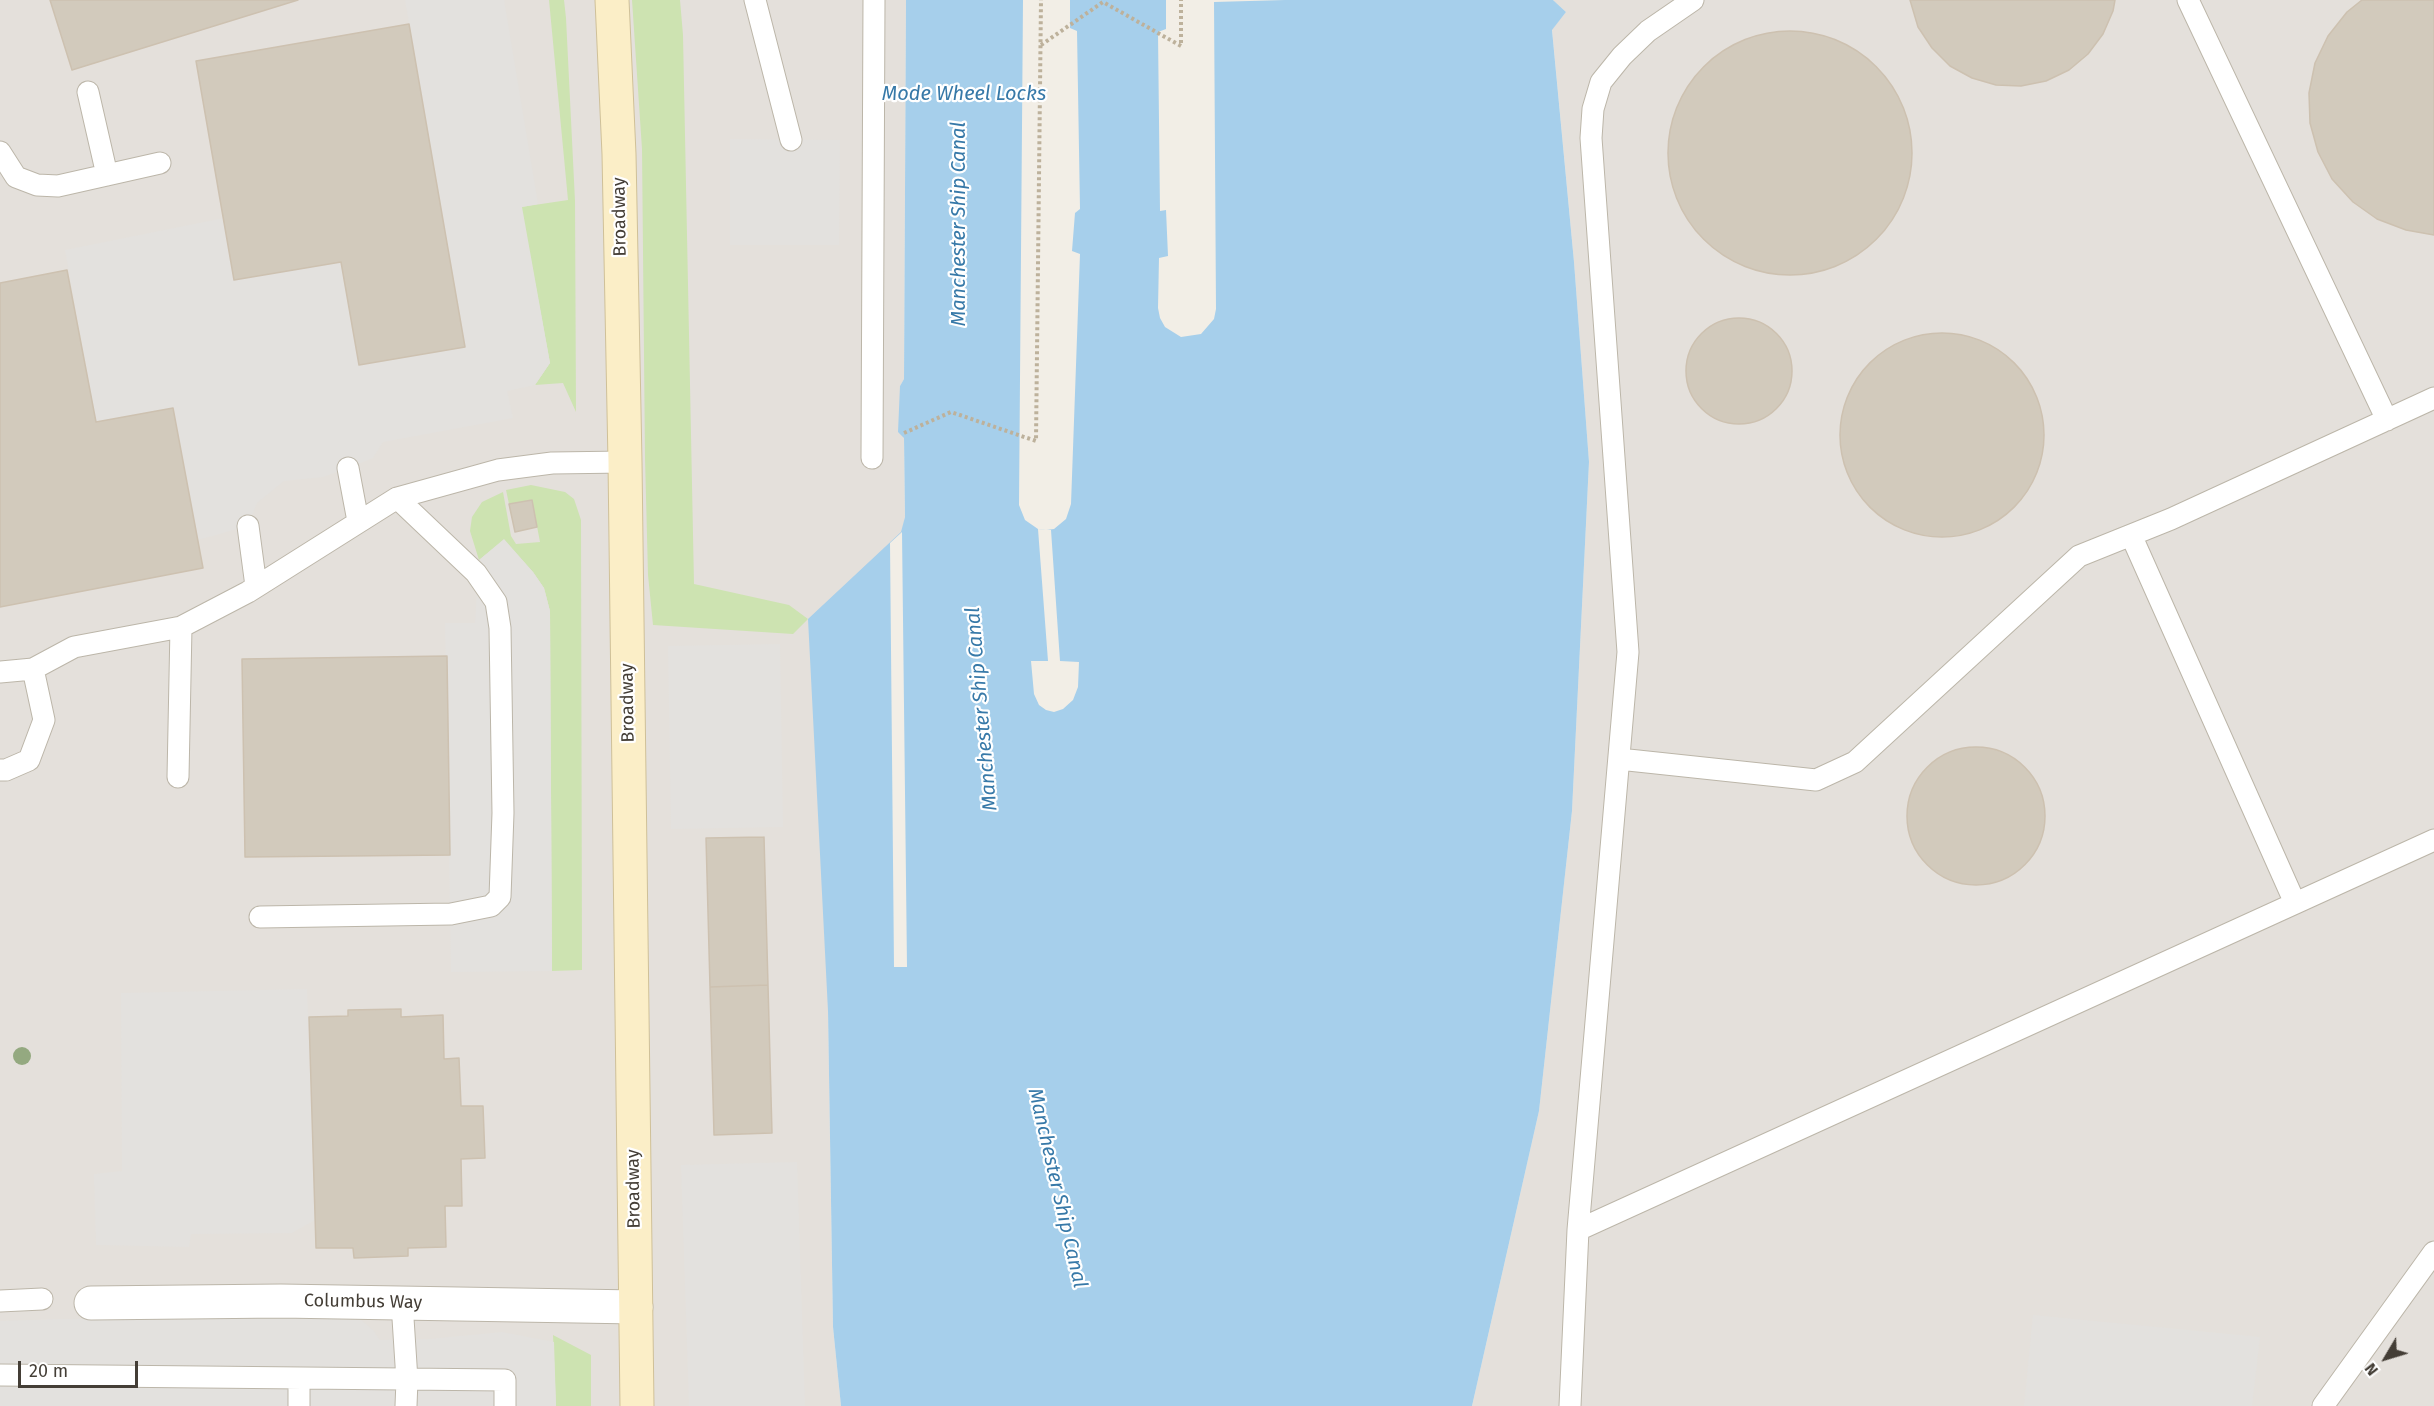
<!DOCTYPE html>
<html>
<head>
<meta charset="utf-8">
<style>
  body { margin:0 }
  #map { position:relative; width:2434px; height:1406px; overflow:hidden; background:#f2eee6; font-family:"Fira Sans",sans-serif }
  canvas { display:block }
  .north { position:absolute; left:2356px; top:1328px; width:60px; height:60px; -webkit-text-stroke:4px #fff; paint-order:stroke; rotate:232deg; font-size:16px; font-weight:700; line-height:24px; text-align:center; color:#443e36 }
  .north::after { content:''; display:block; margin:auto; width:21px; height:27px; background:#443e36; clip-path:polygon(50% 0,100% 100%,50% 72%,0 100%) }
  .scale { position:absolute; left:18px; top:1361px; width:120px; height:27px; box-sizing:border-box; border:3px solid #443e36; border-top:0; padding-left:8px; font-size:18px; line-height:21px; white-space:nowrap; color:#443e36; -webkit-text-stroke:4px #fff; paint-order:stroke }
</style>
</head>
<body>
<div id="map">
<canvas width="2434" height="1406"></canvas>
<div class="north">N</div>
<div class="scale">20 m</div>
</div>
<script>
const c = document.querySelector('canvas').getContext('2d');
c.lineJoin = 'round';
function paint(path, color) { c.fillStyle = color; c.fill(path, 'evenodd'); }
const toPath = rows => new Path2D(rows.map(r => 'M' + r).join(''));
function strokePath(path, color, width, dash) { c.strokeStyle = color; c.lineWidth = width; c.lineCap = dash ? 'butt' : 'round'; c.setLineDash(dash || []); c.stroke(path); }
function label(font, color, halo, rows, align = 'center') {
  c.font = font + ' "Fira Sans",sans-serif'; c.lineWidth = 4.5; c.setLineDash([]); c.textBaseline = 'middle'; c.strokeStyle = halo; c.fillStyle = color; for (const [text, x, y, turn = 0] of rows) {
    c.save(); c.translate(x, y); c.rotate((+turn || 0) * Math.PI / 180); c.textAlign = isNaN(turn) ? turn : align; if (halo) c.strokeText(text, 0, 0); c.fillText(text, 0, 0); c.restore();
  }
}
paint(toPath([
  [0,0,906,0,904,379,900,386,904,438,905,517,828,1011,833,1327,841,1406,0,1406],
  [1553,0,2434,0,2434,1406,1472,1406,1539,1111,1572,811,1589,462,1574,262,1552,29,1566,12]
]), '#e4e0db');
paint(toPath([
  [549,0,564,0,566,18,575,201,576,412,563,383,535,385,550,363,521,207,568,200],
  [632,0,680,0,683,35,694,584,789,605,808,619,793,634,653,625,648,575,645,458,642,149],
  [531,485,565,492,574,499,581,520,582,970,552,971,550,611,544,588,533,572,504,540,479,560,470,531,472,517,482,502,503,492,511,536,516,544,540,542,532,500,509,504,506,490],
  [553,1335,591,1355,591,1406,556,1406]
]), '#cde3b1');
paint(toPath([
  [405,0,504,0,538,204,522,207,550,363,535,385,507,391,513,418,383,442,373,458,348,468,323,477,284,481,257,503,248,526,198,540,173,408,96,422,65,250,224,218,341,262,359,365,465,347],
  [730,139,840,140,839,245,730,245],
  [504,539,533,572,544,588,550,611,552,971,451,972,445,623,475,623,479,560],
  [780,644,783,827,671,829,668,646],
  [307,989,315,1220,292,1233,191,1234,189,1247,96,1245,94,1174,122,1171,121,993],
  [797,1162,805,1406,689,1406,681,1165],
  [2033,1315,2260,1337,2252,1406,2024,1406],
  [346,1317,360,1319,373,1330,380,1340,429,1339,502,1332,554,1342,556,1406,0,1406,0,1321,59,1319]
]), '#e3e1de');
paint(toPath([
  [906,0,1023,0,1019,505,1025,520,1038,529,1046,530,1054,529,1066,519,1071,504,1080,254,1072,251,1075,213,1080,209,1077,31,1070,28,1070,0,1166,0,1166,29,1158,32,1160,211,1166,210,1168,256,1159,258,1158,308,1160,318,1165,327,1181,337,1201,334,1214,319,1216,309,1214,2,1285,0,1553,0,1566,12,1552,30,1574,262,1589,462,1572,811,1539,1111,1472,1406,841,1406,833,1327,828,1011,808,619,901,532,905,517,904,438,898,432,900,386,904,379]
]), '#a6cfeb');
paint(toPath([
  [1038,529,1051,530,1060,661,1079,662,1078,687,1073,700,1063,709,1054,712,1046,710,1039,705,1034,694,1031,661,1048,661],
  [902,532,907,967,894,967,890,543]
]), '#f2eee6');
const building = toPath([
  [50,0,298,0,72,70,50,0],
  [1910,0,2115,0,2113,11,2103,34,2088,54,2069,70,2046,81,2021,86,1996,85,1972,78,1950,66,1932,48,1918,27,1910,0],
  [2362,0,2434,0,2434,235,2406,230,2377,219,2353,202,2332,179,2318,152,2310,123,2309,93,2315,63,2328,36,2347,12,2362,0],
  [409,24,465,347,359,365,341,262,234,280,196,61,409,24],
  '1668 153a122 122 0 1 1 244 0a122 122 0 1 1-244 0Z',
  [67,270,96,422,173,408,203,568,0,607,0,283,67,270],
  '1686 371a53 53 0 1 1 106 0a53 53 0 1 1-106 0Z',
  '1840 435a102 102 0 1 1 204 0a102 102 0 1 1-204 0Z',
  [532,500,537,527,515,532,509,504,532,500],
  [447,656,450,855,245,857,242,659,447,656],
  '1907 816a69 69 0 1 1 138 0a69 69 0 1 1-138 0Z',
  [764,837,768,985,710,987,706,838,764,837],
  [768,985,772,1133,714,1135,710,987,768,985],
  [401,1009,401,1017,443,1015,444,1059,459,1058,461,1106,483,1106,485,1158,461,1159,462,1206,445,1206,446,1247,408,1248,408,1256,354,1258,353,1248,316,1248,309,1017,348,1016,348,1010,401,1009]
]);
paint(building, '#d2cabc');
strokePath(building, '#cdc1b0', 1.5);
const lane = toPath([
  [755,0,791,140],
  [1693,0,1648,31,1622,56,1601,82,1593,109,1591,138,1628,652,1578,1230,2434,840],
  [2188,0,2387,420],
  [88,92,107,175],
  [0,152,16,177,37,185,58,186,160,163],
  [872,458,874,0],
  [348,468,358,521],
  [248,526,256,586],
  [2131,535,2295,903],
  [0,672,33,669,74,647,181,627,248,592,397,498,498,470,552,463,625,462],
  [1619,759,1816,780,1855,762,2079,556,2171,519,2434,398],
  [0,770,6,770,29,760,44,720,33,669],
  [178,777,181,627],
  [260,917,451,914,491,906,500,897,503,813,500,628,496,602,476,573,397,498],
  [0,1301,42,1299],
  [402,1303,407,1380,406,1406],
  [0,1375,505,1380,505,1406],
  [299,1406,299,1379],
  [1570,1406,1578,1230],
  [2323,1406,2434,1252]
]);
const street = toPath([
  [91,1303,281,1301,636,1307]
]);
const secondary = toPath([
  [612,0,619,154,625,462,637,1406]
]);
strokePath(lane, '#bcb6a9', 23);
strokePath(street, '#bcb6a9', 35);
strokePath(secondary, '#cfc098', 35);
strokePath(toPath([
  [1041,45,1103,2,1181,46,1181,0],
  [904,433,951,412,1036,441,1041,0]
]), '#bdb19b', 4, [3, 3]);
strokePath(lane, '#fff', 21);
strokePath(street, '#fff', 33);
strokePath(secondary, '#fbeec7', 33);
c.fillStyle = '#94a980';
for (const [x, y] of [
  [22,1056]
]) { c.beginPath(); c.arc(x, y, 9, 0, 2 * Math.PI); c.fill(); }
label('18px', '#443e36', '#fff', [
  ["Broadway",620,217,-91],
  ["Broadway",628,703,-91],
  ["Broadway",634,1189,-91],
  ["Columbus Way",363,1302,1]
]);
label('italic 20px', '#3779a8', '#fff', [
  ["Mode Wheel Locks",964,94],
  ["Manchester Ship Canal",959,224,-90],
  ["Manchester Ship Canal",982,709,-95],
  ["Manchester Ship Canal",1057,1188,77]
]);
</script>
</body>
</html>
